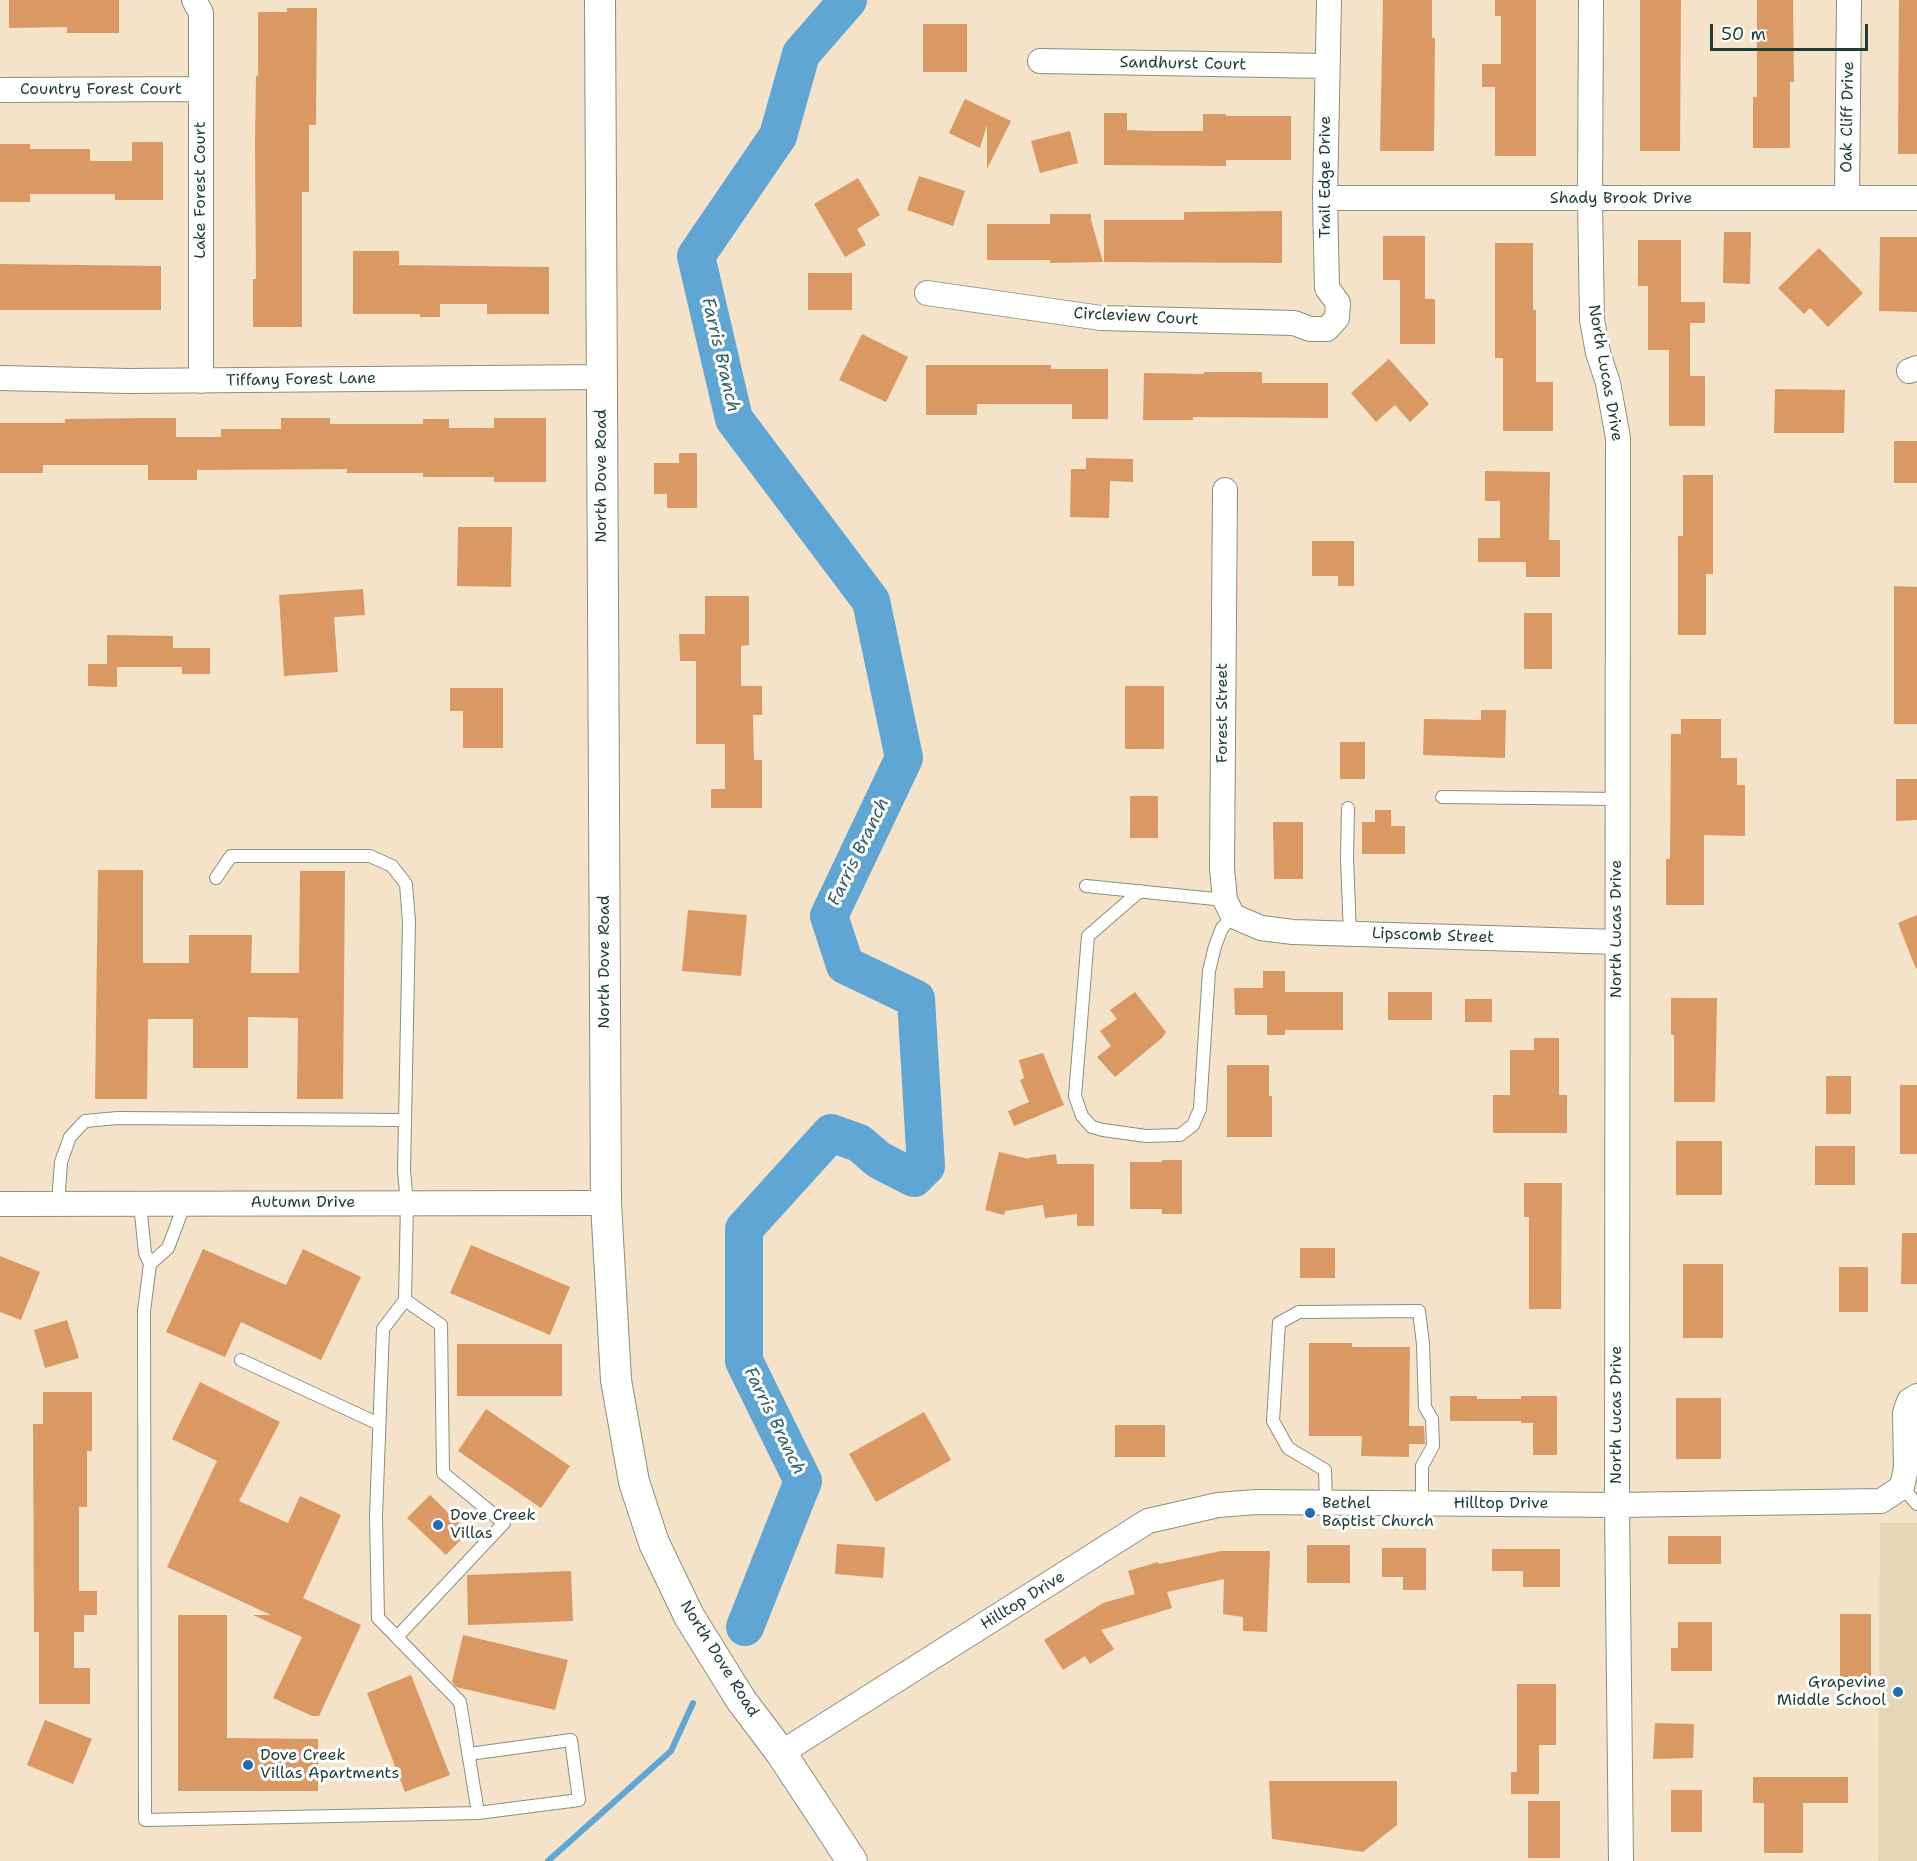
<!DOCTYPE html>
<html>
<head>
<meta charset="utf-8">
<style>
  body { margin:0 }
  #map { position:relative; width:1917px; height:1861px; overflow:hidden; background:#f4e2c9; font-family:"Shantell Sans",sans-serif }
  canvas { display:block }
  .scale { position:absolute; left:1710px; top:24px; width:158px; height:27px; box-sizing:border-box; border:3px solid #1f3d34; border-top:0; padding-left:8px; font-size:18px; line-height:21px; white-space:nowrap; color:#1f3d34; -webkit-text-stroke:4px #fff; paint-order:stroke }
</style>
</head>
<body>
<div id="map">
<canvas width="1917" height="1861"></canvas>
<div class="scale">50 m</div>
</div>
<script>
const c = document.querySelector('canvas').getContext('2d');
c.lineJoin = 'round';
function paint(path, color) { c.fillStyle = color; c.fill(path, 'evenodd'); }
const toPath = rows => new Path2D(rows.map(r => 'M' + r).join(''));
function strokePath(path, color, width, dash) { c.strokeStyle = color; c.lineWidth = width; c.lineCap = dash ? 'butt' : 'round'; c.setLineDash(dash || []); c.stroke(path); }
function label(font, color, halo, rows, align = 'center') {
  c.font = font + ' "Shantell Sans",sans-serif'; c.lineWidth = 6; c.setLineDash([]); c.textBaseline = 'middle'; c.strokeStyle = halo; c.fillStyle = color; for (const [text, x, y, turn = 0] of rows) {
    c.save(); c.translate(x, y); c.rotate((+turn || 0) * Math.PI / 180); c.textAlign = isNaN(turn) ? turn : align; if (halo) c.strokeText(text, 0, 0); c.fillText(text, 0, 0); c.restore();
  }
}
paint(toPath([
  [1880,1523,1917,1523,1917,1861,1878,1861]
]), '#e5d6b7');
strokePath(toPath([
  [548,1861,671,1751,693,1703]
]), '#5fa6d5', 6);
strokePath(toPath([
  [745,1627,803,1481,744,1361,744,1229,831,1133,859,1143,879,1160,914,1178,926,1166,916,999,845,965,829,916,904,758,871,601,734,419,696,256,778,136,801,54,848,0]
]), '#5fa6d5', 38);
paint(toPath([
  [9,0,119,0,119,33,67,33,67,27,9,28],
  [1383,0,1432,0,1432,38,1435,38,1434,151,1380,151],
  [1495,0,1536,0,1536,156,1495,156,1495,87,1482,87,1482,64,1501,64,1501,16,1495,16],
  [1640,0,1681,0,1680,151,1640,151],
  [1757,0,1793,0,1794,82,1790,82,1790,148,1753,148,1753,97,1757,97],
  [1899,0,1917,0,1917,154,1898,154],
  [287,8,317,8,316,125,309,125,309,192,302,192,302,327,253,327,253,279,256,279,255,143,256,76,258,76,258,12,287,12],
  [923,24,967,24,967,72,923,72],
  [965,99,1011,121,987,169,987,125,980,148,949,133],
  [1104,113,1127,113,1127,130,1151,131,1203,131,1203,114,1226,114,1226,116,1291,116,1291,160,1226,160,1226,166,1104,165],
  [1070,131,1078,163,1040,173,1031,141],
  [132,142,163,142,163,200,115,200,115,194,30,194,30,202,0,202,0,144,30,144,30,149,90,149,90,161,132,161],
  [919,176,965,191,953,226,907,210],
  [858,178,880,215,857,229,866,245,845,257,814,204],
  [1282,211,1282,263,1104,262,1104,220,1184,220,1184,212],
  [1050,214,1091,214,1091,220,1103,262,1050,263,1050,260,987,260,987,224,1050,224],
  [1724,232,1751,232,1750,284,1723,283],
  [1383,236,1425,236,1425,299,1435,299,1435,344,1400,344,1400,280,1383,280],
  [1880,237,1917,237,1917,312,1879,311],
  [1638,240,1681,240,1681,302,1705,302,1705,323,1690,323,1690,376,1705,376,1705,426,1669,426,1669,350,1648,350,1648,286,1638,286],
  [1495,243,1533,243,1533,310,1536,310,1536,382,1553,382,1553,431,1503,431,1503,358,1495,358],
  [1819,248,1863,293,1828,327,1810,308,1804,314,1778,288],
  [353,251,399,251,399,265,549,267,549,314,487,314,487,304,440,304,440,317,420,317,420,314,353,314],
  [0,264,161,266,161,310,0,310],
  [808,273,852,273,852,310,808,310],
  [862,334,908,357,886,402,839,380],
  [1389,359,1429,404,1410,422,1395,405,1376,422,1351,393],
  [926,365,1051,365,1051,369,1108,369,1108,419,1072,419,1072,404,977,404,977,415,926,415],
  [1204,372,1262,372,1262,383,1328,383,1328,418,1193,417,1193,420,1143,420,1144,373,1204,374],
  [1775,389,1845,390,1844,433,1774,433],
  [148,418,176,418,176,437,221,437,221,429,281,429,281,418,330,418,330,424,423,424,423,419,449,419,449,428,494,428,494,418,546,418,546,482,494,482,494,477,423,477,423,473,347,473,347,469,197,470,197,480,148,480,148,465,43,465,43,473,0,473,0,423,65,423,65,419],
  [1894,441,1917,441,1917,483,1894,483],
  [679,453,697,453,697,508,667,508,667,494,654,494,654,463,679,463],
  [1086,458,1133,459,1133,482,1110,481,1109,518,1070,517,1071,469,1086,469],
  [1485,471,1550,472,1549,540,1560,540,1560,577,1526,577,1526,562,1478,562,1478,538,1500,538,1500,501,1485,501],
  [1683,475,1713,475,1713,574,1706,574,1706,635,1678,635,1678,536,1683,536],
  [458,527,512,527,511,587,457,586],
  [1312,541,1354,541,1354,586,1338,586,1338,576,1312,576],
  [1894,586,1917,587,1917,724,1894,724],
  [363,589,365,615,334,617,338,672,284,676,279,595],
  [705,596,749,596,749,645,741,646,741,686,762,686,762,715,753,715,754,760,762,760,762,808,711,808,711,789,725,789,725,744,696,744,696,661,680,661,679,634,705,634],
  [1524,613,1552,613,1552,669,1524,669],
  [107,635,173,636,173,648,210,648,210,674,182,674,182,667,117,667,117,687,88,686,88,664,107,664],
  [1125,686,1164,686,1164,749,1125,749],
  [450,688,503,688,503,748,463,748,463,711,450,711],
  [1481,710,1506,710,1505,758,1423,755,1424,719,1481,720],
  [1681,719,1721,719,1721,758,1737,758,1737,785,1745,785,1745,836,1704,835,1704,905,1666,905,1666,859,1670,859,1671,734,1681,734],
  [1340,742,1365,742,1365,779,1340,779],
  [1896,779,1917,779,1917,820,1896,821],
  [1130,796,1158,796,1158,838,1130,838],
  [1375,810,1391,810,1391,826,1405,826,1405,854,1362,854,1362,822,1375,822],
  [1273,822,1303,822,1303,879,1274,879],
  [98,870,143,870,143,963,189,963,189,935,252,935,251,973,299,973,300,871,345,871,343,1099,297,1099,298,1018,248,1017,248,1068,193,1068,193,1019,148,1019,147,1099,95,1099],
  [688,910,747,915,741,976,682,971],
  [1917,915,1917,968,1916,969,1898,923],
  [1263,971,1285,971,1285,992,1343,992,1343,1030,1285,1030,1285,1035,1267,1035,1267,1015,1235,1015,1234,988,1263,988],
  [1135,992,1166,1032,1162,1038,1115,1077,1097,1057,1111,1046,1100,1031,1117,1019,1110,1010],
  [1388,992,1432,992,1432,1020,1388,1020],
  [1671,998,1717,998,1715,1102,1674,1102,1674,1035,1671,1035],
  [1465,999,1492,999,1492,1022,1465,1022],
  [1534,1038,1559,1038,1559,1095,1567,1095,1567,1133,1493,1133,1493,1095,1510,1095,1510,1050,1534,1050],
  [1043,1053,1064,1105,1014,1126,1008,1111,1029,1102,1020,1080,1024,1078,1019,1060],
  [1227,1065,1269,1065,1269,1096,1272,1096,1272,1137,1227,1137],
  [1826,1076,1851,1076,1851,1114,1826,1114],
  [1900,1085,1917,1085,1917,1154,1900,1154],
  [1676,1141,1722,1141,1722,1195,1676,1195],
  [1815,1146,1855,1146,1855,1185,1815,1185],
  [999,1152,1029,1159,1028,1158,1056,1154,1057,1164,1094,1164,1094,1226,1077,1226,1077,1214,1045,1218,1043,1205,1005,1211,1004,1215,985,1210],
  [1162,1160,1182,1160,1182,1214,1162,1214,1162,1209,1130,1209,1130,1162,1162,1162],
  [1524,1183,1562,1183,1561,1309,1529,1309,1529,1217,1524,1217],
  [1902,1233,1917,1233,1917,1284,1901,1284],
  [471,1245,570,1287,550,1335,450,1293],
  [1300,1248,1335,1248,1335,1278,1300,1278],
  [203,1249,286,1285,303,1249,361,1277,321,1360,241,1322,225,1357,166,1332],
  [0,1256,40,1272,21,1320,0,1312],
  [1683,1264,1723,1264,1723,1338,1683,1338],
  [1839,1267,1868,1267,1868,1312,1839,1312],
  [67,1320,79,1358,45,1368,34,1330],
  [1309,1343,1352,1343,1352,1347,1410,1347,1409,1426,1424,1426,1425,1444,1409,1444,1409,1457,1361,1456,1362,1436,1309,1436],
  [457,1344,562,1344,562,1396,457,1396],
  [200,1382,280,1422,239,1501,288,1523,300,1496,341,1515,303,1598,361,1625,319,1716,312,1716,273,1698,302,1637,253,1615,271,1615,167,1567,217,1461,172,1439],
  [43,1392,92,1392,92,1451,87,1451,87,1507,79,1507,79,1591,97,1591,97,1615,84,1615,84,1632,74,1632,74,1668,90,1668,90,1704,39,1704,39,1632,34,1632,33,1424,43,1424],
  [1450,1396,1477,1396,1477,1399,1521,1399,1521,1396,1557,1396,1557,1455,1533,1455,1533,1423,1521,1423,1521,1421,1450,1421],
  [1676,1398,1721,1398,1721,1459,1676,1459],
  [486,1409,570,1466,541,1508,458,1451],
  [924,1412,951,1460,876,1502,849,1454],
  [1115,1425,1165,1425,1165,1457,1115,1457],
  [430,1495,468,1532,446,1555,407,1518],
  [1668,1536,1721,1536,1721,1564,1668,1564],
  [837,1544,885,1547,883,1578,835,1574],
  [1307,1545,1350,1545,1350,1583,1307,1583],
  [1382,1548,1426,1548,1426,1590,1403,1590,1403,1577,1382,1577],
  [1492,1549,1560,1549,1560,1587,1523,1587,1523,1571,1492,1571],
  [1221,1551,1270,1551,1267,1632,1243,1631,1243,1617,1223,1614,1224,1579,1167,1592,1172,1608,1101,1630,1114,1649,1090,1664,1085,1656,1063,1670,1044,1640,1103,1603,1135,1594,1128,1571,1158,1562,1159,1564],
  [571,1571,573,1621,468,1625,467,1575],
  [1840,1614,1871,1614,1871,1677,1840,1677],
  [178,1615,227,1615,227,1738,318,1739,318,1791,178,1791],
  [1678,1622,1712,1622,1712,1671,1671,1671,1671,1648,1678,1648],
  [463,1635,568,1660,555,1710,456,1687,452,1682],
  [411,1675,450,1775,405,1792,367,1693],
  [1517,1684,1556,1684,1556,1745,1539,1745,1539,1794,1511,1794,1511,1772,1517,1772],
  [45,1720,92,1739,73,1784,27,1765],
  [1655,1723,1694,1724,1693,1758,1653,1759],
  [1753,1777,1848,1777,1848,1803,1803,1803,1803,1853,1764,1853,1764,1803,1753,1803],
  [1269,1781,1397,1781,1397,1825,1363,1852,1272,1839],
  [1671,1790,1702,1790,1702,1832,1671,1832],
  [1528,1801,1560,1801,1560,1858,1528,1858]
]), '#da9862');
const service = toPath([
  [1442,797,1617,799],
  [1348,808,1347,858,1350,934],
  [1086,886,1225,900],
  [1140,891,1088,936,1075,1096,1082,1116,1092,1127,1103,1130,1146,1136,1180,1135,1193,1125,1200,1109,1209,971,1215,946,1222,928,1233,916],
  [58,1204,61,1162,70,1137,85,1121,118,1118,405,1120],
  [140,1204,145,1253,150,1264,168,1248,185,1203],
  [150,1264,144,1311,145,1820,478,1813,460,1702,378,1618,376,1516,383,1329,405,1300,407,1203,404,1171,409,922,406,884,392,866,370,856,231,856,216,878],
  [241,1360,379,1424],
  [1902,1487,1917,1504],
  [1326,1502,1325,1470,1288,1448,1273,1421,1279,1323,1299,1312,1419,1311,1423,1344,1425,1407,1432,1419,1433,1446,1422,1466,1422,1503],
  [397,1637,504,1523,443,1473,441,1325,405,1300],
  [469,1754,571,1740,579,1800,478,1813]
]);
const minor = toPath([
  [194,0,201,13,201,381],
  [1591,0,1590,200,1592,320,1598,353,1608,383,1618,438,1617,1505,1621,1861],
  [1040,61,1326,66],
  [0,90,201,89],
  [1325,198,1917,198],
  [1847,198,1849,0],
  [927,293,1101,318,1294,323,1310,329,1327,329,1337,318,1338,303,1327,288,1325,198,1329,0],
  [1909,371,1917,368],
  [0,378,128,381,602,377],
  [1225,490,1222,868,1225,900,1233,916,1261,928,1293,932,1617,942],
  [0,1204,606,1203],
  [781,1753,1148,1521,1218,1505,1256,1502,1617,1505,1881,1501,1902,1487,1906,1468,1905,1413,1909,1401,1917,1396]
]);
const tertiary = toPath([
  [600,0,606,1203,616,1380,634,1482,654,1543,689,1616,741,1700,781,1753,852,1861]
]);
strokePath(service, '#8a907e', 14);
strokePath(minor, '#8a907e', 26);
strokePath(tertiary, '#8a907e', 32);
strokePath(service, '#fff', 12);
strokePath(minor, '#fff', 24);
strokePath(tertiary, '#fff', 30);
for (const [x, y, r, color] of [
  [1310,1513,6,"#1f6fb2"],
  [438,1525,6,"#1f6fb2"],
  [1898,1692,6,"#1f6fb2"],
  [248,1765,6,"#1f6fb2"]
]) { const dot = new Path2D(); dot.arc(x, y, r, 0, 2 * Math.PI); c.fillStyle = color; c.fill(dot); strokePath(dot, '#fff', 2); }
label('16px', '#1f3d34', '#fff', [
  ["Sandhurst Court",1183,64,1],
  ["Country Forest Court",101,90],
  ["Oak Cliff Drive",1848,117,-89],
  ["Trail Edge Drive",1326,177,-90],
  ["Lake Forest Court",201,190,-90],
  ["Shady Brook Drive",1621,199],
  ["Circleview Court",1136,317,3],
  ["North Lucas Drive",1605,373,80],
  ["Tiffany Forest Lane",301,380,-1],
  ["North Dove Road",602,476,-90],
  ["Forest Street",1223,713,-90],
  ["North Lucas Drive",1617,929,-90],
  ["Lipscomb Street",1433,936,2],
  ["North Dove Road",605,962,-90],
  ["Autumn Drive",303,1203],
  ["North Lucas Drive",1617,1415,-90],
  ["Hilltop Drive",1501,1504],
  ["Hilltop Drive",1023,1601,-32],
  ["North Dove Road",719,1659,58]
]);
label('16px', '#1f3d34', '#fff', [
  ["Bethel",1322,1504],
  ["Baptist Church",1322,1522],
  ["Dove Creek",450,1516],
  ["Villas",450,1534],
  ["Grapevine",1886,1683,"right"],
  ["Middle School",1886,1701,"right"],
  ["Dove Creek",260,1756],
  ["Villas Apartments",260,1774]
], 'left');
label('italic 18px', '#35626c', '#fff', [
  ["Farris Branch",720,355,77],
  ["Farris Branch",859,852,-64],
  ["Farris Branch",774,1421,64]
]);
</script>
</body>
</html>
